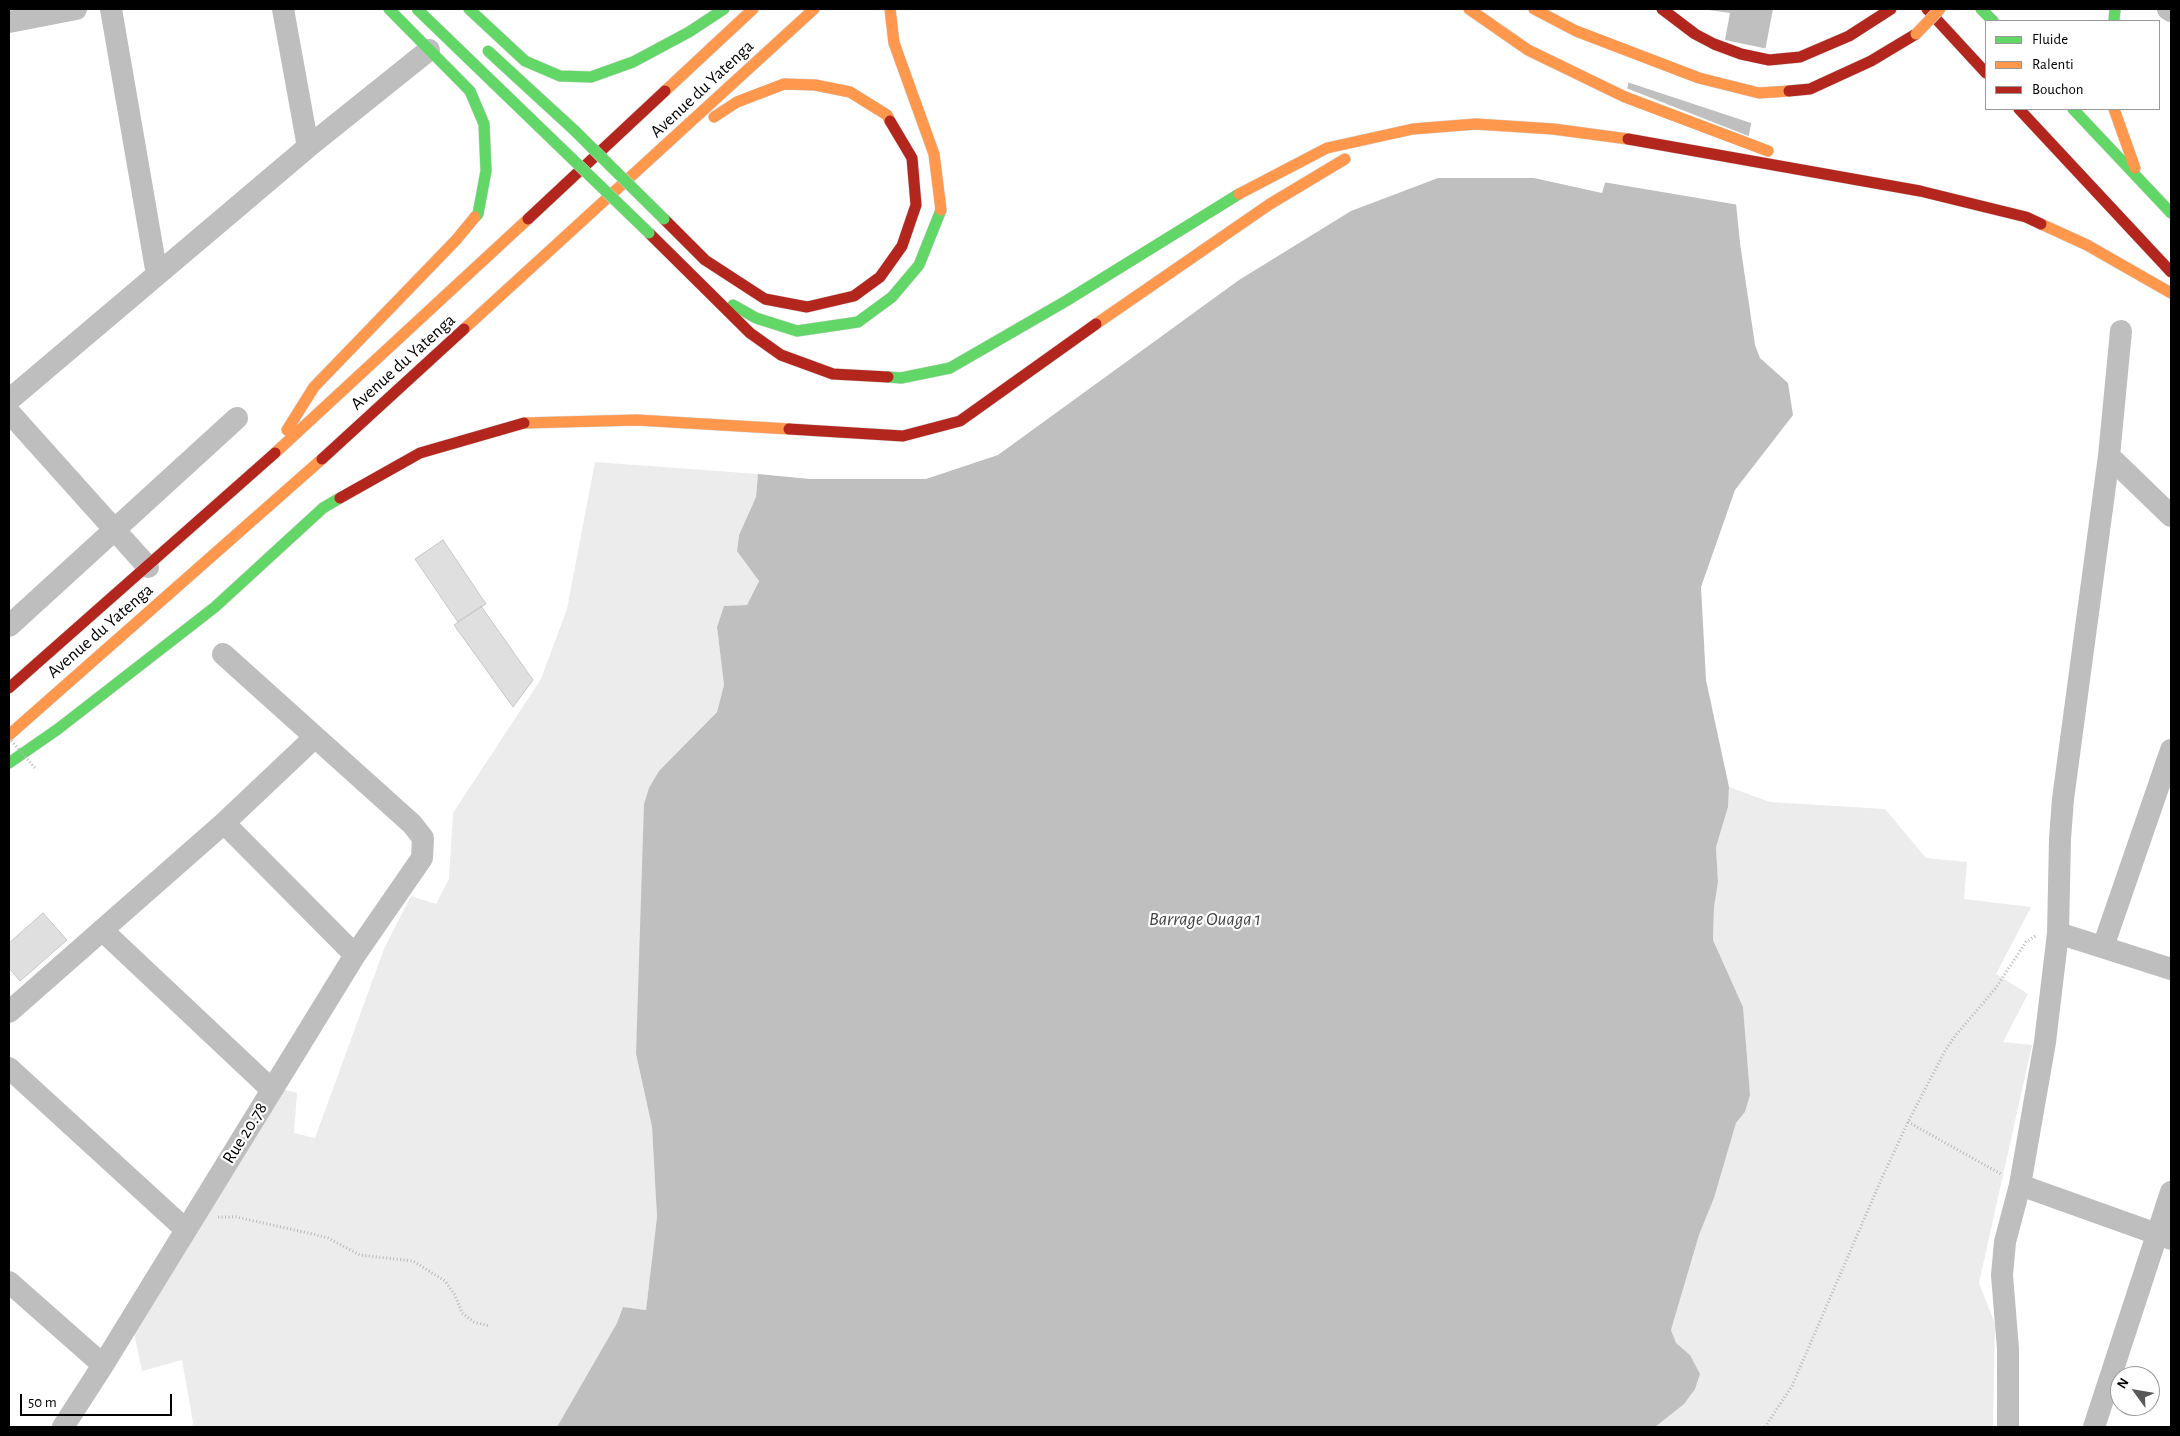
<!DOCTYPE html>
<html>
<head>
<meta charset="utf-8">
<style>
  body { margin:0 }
  #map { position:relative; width:2180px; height:1436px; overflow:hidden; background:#fff; font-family:"Alegreya Sans",sans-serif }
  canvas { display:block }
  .frame { position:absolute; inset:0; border:10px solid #000; pointer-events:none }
  .legend { position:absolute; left:1985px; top:20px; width:175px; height:90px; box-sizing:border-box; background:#fff; border:1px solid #999; margin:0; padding:6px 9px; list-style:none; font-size:15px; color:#000 }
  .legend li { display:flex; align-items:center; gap:10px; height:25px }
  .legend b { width:25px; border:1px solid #999 }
  .north { position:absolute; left:2110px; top:1366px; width:50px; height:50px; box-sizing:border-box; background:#fff; border:1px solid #999; border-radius:50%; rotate:302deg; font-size:14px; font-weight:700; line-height:20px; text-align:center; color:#000 }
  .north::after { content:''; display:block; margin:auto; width:18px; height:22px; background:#595959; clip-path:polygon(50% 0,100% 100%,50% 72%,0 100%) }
  .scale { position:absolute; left:20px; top:1394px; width:152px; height:22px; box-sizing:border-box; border:2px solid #000; border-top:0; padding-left:6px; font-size:15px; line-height:18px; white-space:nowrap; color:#000; -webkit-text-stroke:4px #fff; paint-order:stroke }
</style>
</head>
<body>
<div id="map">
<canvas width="2180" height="1436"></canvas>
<div class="frame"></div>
<ul class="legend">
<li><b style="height:6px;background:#63d668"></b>Fluide</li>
<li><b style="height:6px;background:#ff974d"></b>Ralenti</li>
<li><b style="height:6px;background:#b3261e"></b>Bouchon</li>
</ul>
<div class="north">N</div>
<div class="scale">50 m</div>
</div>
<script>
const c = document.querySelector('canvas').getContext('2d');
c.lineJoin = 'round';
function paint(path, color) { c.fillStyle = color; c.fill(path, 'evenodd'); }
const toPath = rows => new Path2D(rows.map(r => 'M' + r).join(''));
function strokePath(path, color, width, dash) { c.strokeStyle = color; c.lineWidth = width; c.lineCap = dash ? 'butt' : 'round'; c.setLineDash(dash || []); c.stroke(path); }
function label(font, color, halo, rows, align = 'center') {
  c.font = font + ' "Alegreya Sans",sans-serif'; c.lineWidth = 4.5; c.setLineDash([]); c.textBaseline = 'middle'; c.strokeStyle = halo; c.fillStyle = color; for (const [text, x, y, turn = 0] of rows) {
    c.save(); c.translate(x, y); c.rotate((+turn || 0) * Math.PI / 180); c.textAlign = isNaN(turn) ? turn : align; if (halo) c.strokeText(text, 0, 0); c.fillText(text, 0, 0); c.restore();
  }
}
paint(toPath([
  [595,462,758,474,756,497,739,535,737,551,759,580,747,605,724,606,717,627,724,685,717,712,659,771,640,970,636,1054,652,1127,657,1217,646,1310,623,1307,617,1323,557,1427,192,1427,193,1422,182,1360,142,1371,132,1324,282,1089,297,1093,294,1133,315,1138,384,949,411,896,436,904,449,879,453,813,541,679,567,609],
  [1729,787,1770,802,1885,809,1926,858,1967,862,1964,899,2031,907,1996,974,2028,994,2003,1042,2032,1045,1979,1283,1995,1324,1993,1427,1655,1427,1690,1355,1676,1344,1671,1330,1699,1235,1714,1198,1736,1123,1745,1112,1750,1095,1743,1007,1713,940,1714,907,1718,882,1716,847,1728,807]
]), '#ececec');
paint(toPath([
  [1644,9,1773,9,1736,203,1740,243,1755,345,1760,358,1788,383,1793,415,1735,490,1701,587,1706,680,1729,787,1728,807,1716,847,1718,882,1714,907,1713,940,1743,1007,1750,1095,1745,1112,1736,1123,1714,1198,1699,1235,1671,1330,1676,1343,1690,1355,1700,1374,1695,1389,1684,1404,1655,1427,557,1427,617,1323,623,1307,646,1310,657,1217,652,1127,636,1054,644,804,649,788,659,771,717,712,724,685,717,627,724,606,747,605,759,581,737,551,739,535,756,497,758,474,810,479,926,479,998,455,1239,280,1351,211,1438,178,1534,178,1602,193,1613,156]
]), '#bfbfbf');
paint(toPath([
  [1641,9,1702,9,1730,13,1725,40,1768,49,1754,124,1627,82],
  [1626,88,1751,137,1739,205,1603,182]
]), '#fff');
const building = toPath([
  [443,540,486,604,458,622,415,559,443,540],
  [481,606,533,680,513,707,454,625,481,606],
  [43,913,67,940,20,981,9,968,9,943,43,913]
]);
paint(building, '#dfdfdf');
strokePath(building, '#c7c7c7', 1);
const fast = toPath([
  [389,9,470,91,484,124,486,171,478,214,475,217],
  [469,9,525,61,560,76,591,77,633,62,689,32,724,9],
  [1981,9,1993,21],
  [2114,21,2115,9],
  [2073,109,2171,213],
  [733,305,756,318,797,331,858,322,892,297,919,265,941,210],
  [888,377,901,378,950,368,1066,301,1239,194],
  [9,763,58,729,215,607,323,508,340,498]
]);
const slow = toPath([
  [890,9,894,43,934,154,941,210],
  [1469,9,1528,50,1625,97,1768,151],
  [1534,9,1576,31,1699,78,1759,93,1789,91],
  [665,91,753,9],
  [2114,109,2135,168],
  [714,117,737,102,784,84,815,85,850,92,887,115,890,121],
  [1239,194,1327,148,1413,129,1476,124,1553,129,1628,139],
  [2041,224,2087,245,2171,293],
  [1096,324,1270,204,1345,159],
  [464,329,814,9],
  [524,423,637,420,789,429],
  [287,430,314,387,456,240,475,217],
  [275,453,528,219],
  [9,735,322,459]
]);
const jam = toPath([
  [1662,9,1695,34,1714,44,1741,54,1769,60,1800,57,1849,36,1891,9],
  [1927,9,1986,73],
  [1789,91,1810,89,1871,61,1916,34],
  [2019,109,2171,272],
  [1628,139,1920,191,2026,217,2041,224],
  [528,219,665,91],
  [664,219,705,260,765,299,807,307,854,296,880,277,902,246,916,205,912,158,890,121],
  [649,233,750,333,781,355,833,374,888,377],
  [789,429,903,436,960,421,1096,324],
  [322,459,464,329],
  [340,498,420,453,524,423],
  [9,688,275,453]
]);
strokePath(fast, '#dbdbdb', 12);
strokePath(slow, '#dbdbdb', 12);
strokePath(jam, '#dbdbdb', 12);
strokePath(toPath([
  [1908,1122,2001,1174],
  [218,1217,236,1217,313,1234,328,1238,360,1255,413,1261,445,1281,455,1295,462,1313,474,1322,490,1326],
  [1765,1427,1792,1386,1881,1180,1908,1122,1945,1051,1955,1036,1995,989,2026,942,2037,935]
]), '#b9b9b9', 3, [1, 2.5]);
strokePath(toPath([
  [111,9,157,275],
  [283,9,308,147],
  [2168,9,2171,11],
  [9,22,76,9],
  [9,400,308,147,429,50],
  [9,412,148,567],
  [2109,456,2171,516],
  [9,626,237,418],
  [224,823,355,955],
  [102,930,272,1090],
  [2058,933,2171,969],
  [2103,947,2171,750],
  [9,1012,224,823,315,737],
  [9,1068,185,1229],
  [2020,1185,2171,1239],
  [9,1282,103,1365],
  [63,1427,103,1365,355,955,422,858,423,838,412,824,223,654],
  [2008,1427,2008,1349,2002,1275,2005,1242,2020,1185,2045,1042,2058,933,2060,839,2063,799,2109,456,2121,331],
  [2094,1427,2171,1192]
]), '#bebebe', 22);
strokePath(fast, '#63d668', 11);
strokePath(slow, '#ff974d', 11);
strokePath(jam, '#b3261e', 11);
const fastBridge = toPath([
  [417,9,649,233],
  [488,51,574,130,664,219]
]);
const slowBridge = toPath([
  [1916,34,1940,9]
]);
strokePath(fastBridge, '#dbdbdb', 12, []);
strokePath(slowBridge, '#dbdbdb', 12, []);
strokePath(toPath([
  [9,738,35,768]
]), '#b9b9b9', 3, [1, 2.5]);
strokePath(fastBridge, '#63d668', 11);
strokePath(slowBridge, '#ff974d', 11);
label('18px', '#000', '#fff', [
  ["Avenue du Yatenga",702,89,-43],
  ["Avenue du Yatenga",403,362,-42],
  ["Avenue du Yatenga",100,631,-41],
  ["Rue 20.78",245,1133,-58]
]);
label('italic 19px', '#444', '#fff', [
  ["Barrage Ouaga 1",1205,919]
]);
</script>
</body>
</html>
